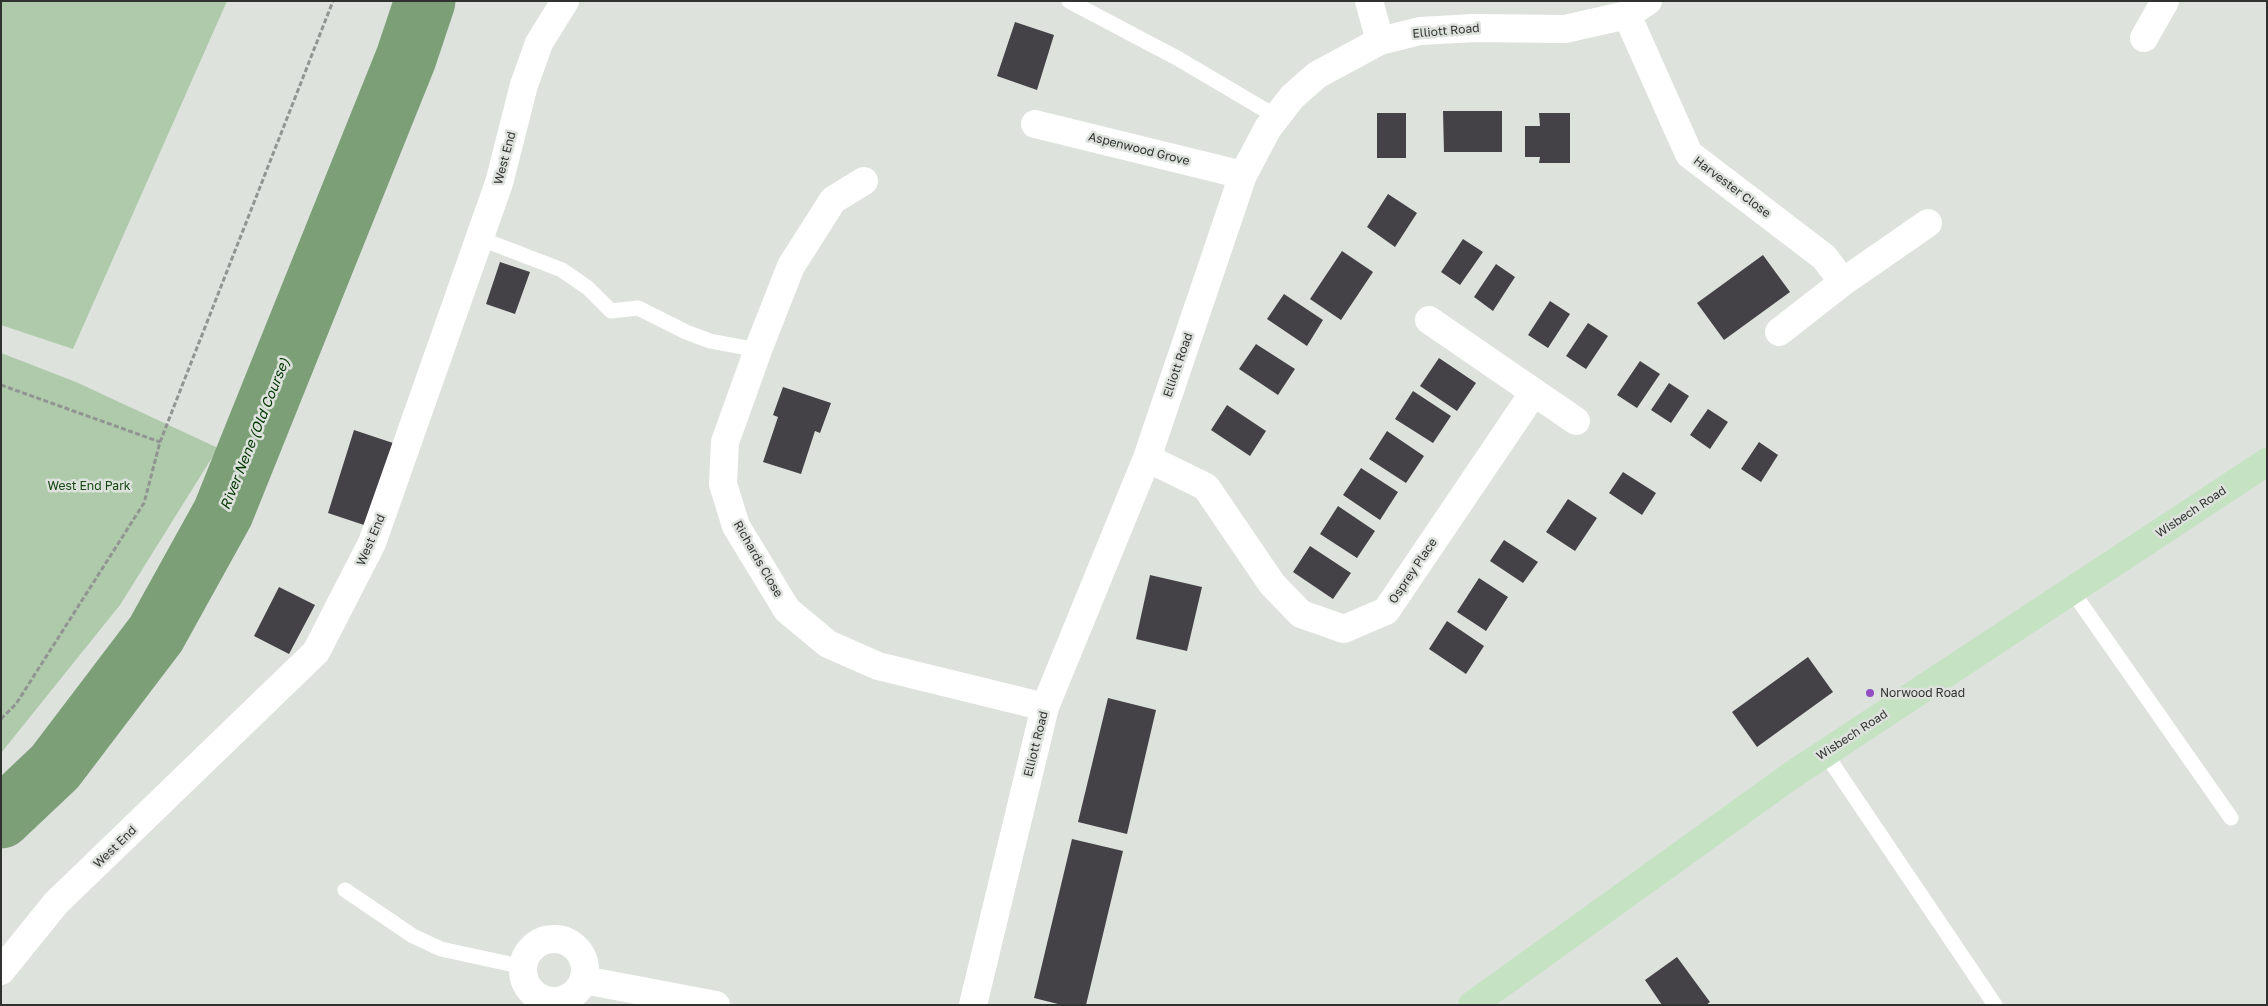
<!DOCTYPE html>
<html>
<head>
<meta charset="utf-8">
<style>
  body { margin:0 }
  #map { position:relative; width:2268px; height:1006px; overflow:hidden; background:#dde2dd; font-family:"Golos Text",sans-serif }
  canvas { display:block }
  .frame { position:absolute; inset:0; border:2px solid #303230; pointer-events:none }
</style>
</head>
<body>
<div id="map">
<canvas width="2268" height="1006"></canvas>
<div class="frame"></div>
</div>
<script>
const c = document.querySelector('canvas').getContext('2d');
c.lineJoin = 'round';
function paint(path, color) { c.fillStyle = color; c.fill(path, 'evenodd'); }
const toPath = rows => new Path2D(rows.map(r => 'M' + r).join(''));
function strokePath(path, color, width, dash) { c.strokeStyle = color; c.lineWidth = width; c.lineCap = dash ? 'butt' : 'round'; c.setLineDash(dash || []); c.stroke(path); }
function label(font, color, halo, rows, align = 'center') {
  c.font = font + ' "Golos Text",sans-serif'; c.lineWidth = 5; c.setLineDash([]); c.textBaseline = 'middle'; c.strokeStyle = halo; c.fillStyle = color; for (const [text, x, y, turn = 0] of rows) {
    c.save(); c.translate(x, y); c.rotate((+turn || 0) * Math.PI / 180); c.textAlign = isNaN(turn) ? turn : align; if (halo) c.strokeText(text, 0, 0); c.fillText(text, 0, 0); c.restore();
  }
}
paint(toPath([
  [1,1,227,1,73,349,1,325],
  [1,353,76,382,218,448,120,605,1,753]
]), '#aecaaa');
strokePath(toPath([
  [1,818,55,767,156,634,223,513,406,58,425,1]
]), '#7c9f78', 61);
paint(toPath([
  [1015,22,1054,35,1037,90,997,76],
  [1443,111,1502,111,1502,152,1444,152],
  [1377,113,1406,113,1406,158,1377,158],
  [1539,113,1570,113,1570,163,1539,163,1540,157,1525,157,1525,126,1540,126],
  [1388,194,1417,213,1395,247,1367,227],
  [1463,239,1483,252,1460,285,1441,272],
  [1342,251,1373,272,1341,320,1310,299],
  [1763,255,1790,292,1724,340,1697,303],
  [500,262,530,272,515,314,486,304],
  [1496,264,1515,277,1493,311,1474,297],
  [1284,294,1323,320,1307,346,1267,319],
  [1550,301,1570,314,1548,348,1528,335],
  [1588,323,1608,336,1586,369,1566,356],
  [1256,344,1295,369,1278,395,1239,369],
  [1439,358,1476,383,1457,411,1420,386],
  [1640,361,1660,374,1637,408,1617,395],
  [1669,383,1689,396,1671,423,1651,410],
  [783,387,831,403,820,433,815,431,801,474,763,462,778,417,773,415],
  [1413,391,1451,416,1433,443,1395,419],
  [1227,405,1266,431,1250,456,1211,430],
  [1708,409,1728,422,1710,449,1690,435],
  [354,430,393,443,367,526,328,513],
  [1387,431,1424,456,1406,483,1369,459],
  [1759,442,1778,455,1761,482,1741,469],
  [1361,468,1398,492,1380,520,1343,495],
  [1623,472,1656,493,1642,515,1609,493],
  [1568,499,1597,518,1575,551,1546,532],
  [1338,506,1375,531,1357,558,1320,534],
  [1504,540,1538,562,1523,583,1490,561],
  [1310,546,1351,573,1333,599,1293,572],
  [1150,575,1202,587,1187,651,1136,639],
  [1479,578,1508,597,1486,631,1457,612],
  [279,587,315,605,289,654,254,636],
  [1447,621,1484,646,1466,674,1429,649],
  [1808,657,1833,692,1757,747,1732,712],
  [1108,698,1156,710,1127,834,1078,822],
  [1072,839,1123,851,1086,1005,1062,1005,1034,998],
  [1677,957,1710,1002,1706,1005,1662,1005,1645,980]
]), '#454247');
strokePath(toPath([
  [1,385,160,442],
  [1,719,16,704,144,503,160,442,333,1]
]), '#919591', 3, [5, 2.5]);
strokePath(toPath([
  [1069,1,1177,58,1277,117],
  [479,238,562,270,588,288,611,311,638,308,686,332,710,341,758,350],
  [2072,591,2231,818],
  [1825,753,1995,1005],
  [345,890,413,936,441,949,524,967]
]), '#fff', 15);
strokePath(toPath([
  [1369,1,1380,41],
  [1627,15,1689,154,1824,257,1843,282],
  [2144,38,2165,1],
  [1035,124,1243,175],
  [864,181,833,200,791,266,758,350,725,442,723,484,736,526,787,610,828,644,878,666,1045,707],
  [1429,320,1576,421],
  [1779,332,1843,282,1928,223],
  [1147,458,1206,487,1272,584,1301,614,1344,629,1386,611,1534,392],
  '523 970a31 31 0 1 1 62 0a31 31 0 1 1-62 0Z',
  [1,971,56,903,316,652,372,543,499,183,524,85,539,43,565,1],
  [584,980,716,1005],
  [973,1005,1045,707,1147,458,1243,175,1268,128,1292,97,1317,75,1380,41,1420,31,1474,28,1565,29,1627,15,1648,1]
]), '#fff', 28);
strokePath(toPath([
  [1472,1005,1792,775,2267,462]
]), '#c5e2c2', 28);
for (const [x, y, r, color] of [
  [1870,693,5,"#924ec2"]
]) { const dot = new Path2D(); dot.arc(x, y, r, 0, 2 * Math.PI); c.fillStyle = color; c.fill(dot); strokePath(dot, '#dde2dd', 2); }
label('12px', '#303230', '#dde2dd', [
  ["Elliott Road",1446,31,-5],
  ["Aspenwood Grove",1139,149,14],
  ["West End",505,158,-75],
  ["Harvester Close",1732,187,37],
  ["Elliott Road",1178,365,-71],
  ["Wisbech Road",2191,512,-34],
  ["West End",371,540,-67],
  ["Richards Close",758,559,60],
  ["Osprey Place",1413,571,-56],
  ["Wisbech Road",1852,735,-33],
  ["Elliott Road",1036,744,-76],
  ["West End",115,847,-44]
]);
label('12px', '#154711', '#dde2dd', [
  ["West End Park",89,486]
]);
label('12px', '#303230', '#dde2dd', [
  ["Norwood Road",1880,693]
], 'left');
label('italic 14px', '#023700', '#dde2dd', [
  ["River Nene (Old Course)",255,434,-68]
]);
</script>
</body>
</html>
